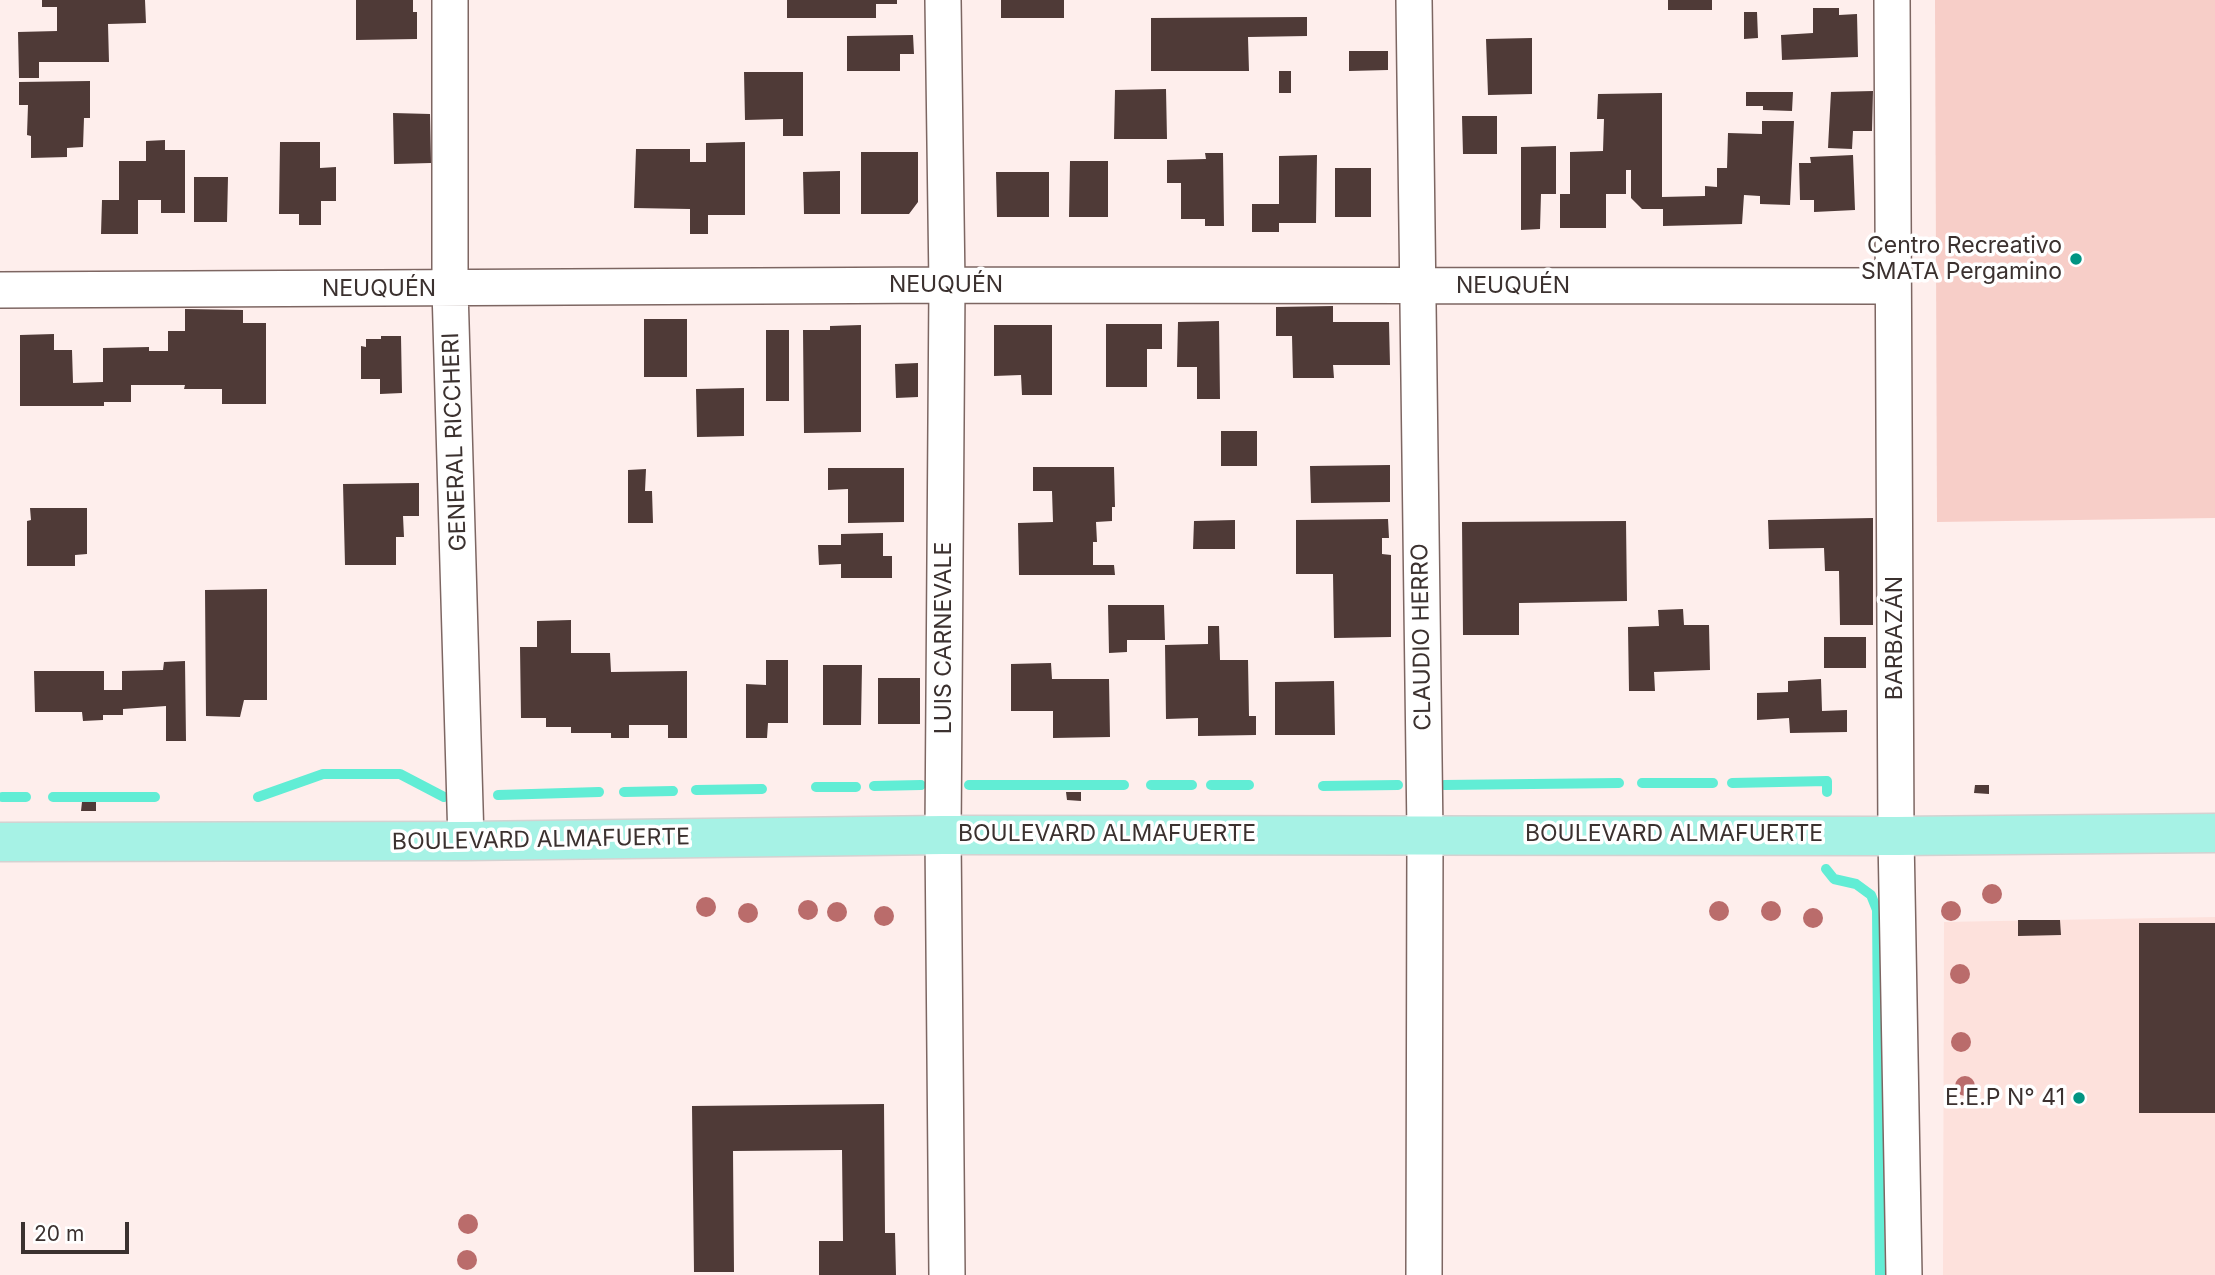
<!DOCTYPE html>
<html>
<head>
<meta charset="utf-8">
<style>
  body { margin:0 }
  #map { position:relative; width:2215px; height:1275px; overflow:hidden; background:#feeeec; font-family:Inter,sans-serif }
  canvas { display:block }
  .scale { position:absolute; left:21px; top:1222px; width:108px; height:32px; box-sizing:border-box; border:4px solid #3b312f; border-top:0; padding-left:9px; font-size:21px; line-height:24px; white-space:nowrap; color:#3b312f; -webkit-text-stroke:5px #fff; paint-order:stroke }
</style>
</head>
<body>
<div id="map">
<canvas width="2215" height="1275"></canvas>
<div class="scale">20 m</div>
</div>
<script>
const c = document.querySelector('canvas').getContext('2d');
c.lineJoin = 'round';
function paint(path, color) { c.fillStyle = color; c.fill(path, 'evenodd'); }
const toPath = rows => new Path2D(rows.map(r => 'M' + r).join(''));
function strokePath(path, color, width, dash) { c.strokeStyle = color; c.lineWidth = width; c.lineCap = dash ? 'butt' : 'round'; c.setLineDash(dash || []); c.stroke(path); }
function label(font, color, halo, rows, align = 'center') {
  c.font = font + ' Inter,sans-serif'; c.lineWidth = 7; c.setLineDash([]); c.textBaseline = 'middle'; c.strokeStyle = halo; c.fillStyle = color; for (const [text, x, y, turn = 0] of rows) {
    c.save(); c.translate(x, y); c.rotate((+turn || 0) * Math.PI / 180); c.textAlign = isNaN(turn) ? turn : align; if (halo) c.strokeText(text, 0, 0); c.fillText(text, 0, 0); c.restore();
  }
}
paint(toPath([
  [2215,917,2215,1275,1943,1275,1944,922]
]), '#fde1dc');
paint(toPath([
  [1935,0,2215,0,2215,518,1937,522]
]), '#f7cec8');
strokePath(toPath([
  [1642,783,1713,783],
  [1732,783,1827,781,1827,792],
  [969,785,1124,785],
  [1151,785,1192,785],
  [1211,785,1249,785],
  [1444,785,1619,783],
  [874,786,921,785],
  [1323,786,1398,785],
  [816,787,856,787],
  [696,790,762,789],
  [624,792,673,791],
  [498,795,599,792],
  [2,797,26,797],
  [53,797,155,797],
  [258,797,323,774,400,774,444,797],
  [1826,869,1834,879,1856,884,1871,895,1877,910,1880,1275]
]), '#61edd5', 10);
paint(toPath([
  [42,0,145,0,146,23,108,24,109,62,39,62,39,78,19,78,18,32,57,31,57,7,42,7],
  [356,0,413,0,413,12,417,12,417,39,356,40],
  [787,0,897,0,897,4,876,4,876,18,787,18],
  [1001,0,1064,0,1064,18,1001,18],
  [1668,0,1712,0,1712,10,1668,10],
  [1813,8,1839,8,1839,15,1857,14,1858,57,1782,60,1781,35,1813,33],
  [1744,12,1757,12,1758,38,1744,39],
  [1307,17,1307,36,1248,37,1249,71,1151,71,1151,18],
  [913,35,914,54,900,54,900,71,847,71,847,36],
  [1532,38,1532,94,1488,95,1486,39],
  [1349,51,1388,51,1388,70,1349,71],
  [1279,71,1291,71,1291,93,1279,93],
  [744,72,803,72,803,136,783,136,783,119,745,120],
  [90,81,90,118,84,118,83,147,67,148,67,157,31,158,31,136,27,135,28,105,19,105,19,82],
  [1166,89,1167,139,1114,139,1115,90],
  [1873,91,1872,131,1853,131,1852,149,1828,148,1831,92],
  [1746,92,1793,92,1792,111,1763,110,1763,106,1746,106],
  [1662,93,1662,197,1705,196,1705,186,1717,187,1717,168,1727,168,1728,133,1762,134,1762,121,1794,121,1790,205,1760,204,1760,196,1744,195,1742,224,1663,226,1663,209,1642,209,1631,198,1631,170,1626,170,1626,194,1606,194,1606,228,1560,228,1560,194,1570,194,1570,152,1603,151,1604,119,1597,119,1598,94],
  [393,113,430,114,431,163,394,164],
  [1462,116,1497,116,1497,154,1463,154],
  [165,140,165,150,185,150,185,213,161,213,161,200,138,200,138,234,101,234,102,200,119,200,119,161,146,161,146,141],
  [280,142,320,142,320,168,336,167,336,201,321,201,321,225,299,225,299,214,279,214],
  [745,142,745,215,708,215,708,234,690,234,690,209,634,208,636,149,690,149,690,162,706,162,706,143],
  [1556,146,1556,194,1541,194,1540,229,1521,230,1521,147],
  [861,152,918,152,918,202,909,214,861,214],
  [1205,153,1223,153,1224,226,1205,226,1205,219,1181,219,1181,183,1167,183,1167,160,1206,159],
  [1317,155,1316,223,1279,223,1279,232,1252,232,1252,204,1279,204,1279,156],
  [1853,155,1855,210,1814,212,1814,200,1800,200,1799,163,1811,163,1810,157],
  [1070,161,1108,161,1108,217,1069,217],
  [1335,168,1371,168,1371,217,1335,217],
  [840,171,840,214,804,214,803,172],
  [996,172,1049,172,1049,217,997,217],
  [194,177,228,177,227,222,194,222],
  [1333,306,1333,322,1389,322,1390,365,1333,365,1334,378,1293,378,1292,336,1276,336,1276,307],
  [185,309,243,310,243,323,266,323,266,404,222,404,222,389,184,389,185,385,131,385,131,402,104,402,104,406,20,406,20,335,54,334,54,350,72,350,73,383,103,382,103,348,149,347,149,351,168,351,168,331,185,331],
  [644,319,687,319,687,377,644,377],
  [1219,321,1220,399,1197,399,1197,367,1177,367,1178,322],
  [1106,324,1162,324,1162,349,1147,349,1147,387,1106,387],
  [861,325,861,432,804,433,803,330,830,330,830,326],
  [994,325,1052,325,1052,395,1022,395,1021,375,994,376],
  [766,330,789,330,789,401,766,401],
  [381,336,401,336,402,393,380,394,380,379,361,379,361,346,366,347,366,339,381,339],
  [918,363,918,397,896,398,895,364],
  [744,388,744,436,697,437,696,389],
  [1221,431,1257,431,1257,466,1221,466],
  [1390,465,1390,502,1311,503,1310,466],
  [1033,467,1114,467,1115,507,1112,507,1112,521,1096,522,1097,542,1093,542,1093,565,1114,565,1115,575,1019,575,1018,523,1053,522,1052,491,1033,491],
  [828,468,904,468,904,522,848,523,848,489,828,490],
  [646,469,645,491,652,491,653,523,628,523,628,470],
  [419,483,419,516,403,516,404,537,396,537,396,565,345,565,343,484],
  [30,508,87,508,87,554,75,555,75,566,27,566,27,521,31,520],
  [1873,518,1873,625,1840,625,1839,571,1825,571,1824,548,1769,549,1768,520],
  [1388,519,1389,538,1382,538,1382,554,1391,555,1391,637,1334,638,1333,574,1296,574,1296,520],
  [1235,520,1235,549,1193,549,1194,521],
  [1626,521,1627,601,1519,603,1519,635,1463,635,1462,522],
  [883,533,883,556,892,556,892,578,841,578,841,564,819,565,818,545,841,545,841,534],
  [267,589,267,700,244,700,240,717,206,716,205,590],
  [1108,605,1164,605,1165,640,1127,640,1127,652,1109,653],
  [1683,609,1684,625,1709,625,1710,670,1654,672,1655,691,1629,691,1628,627,1659,626,1658,610],
  [571,620,571,653,610,653,611,672,687,671,687,738,668,738,668,725,629,725,629,738,611,738,611,733,571,733,571,727,546,727,546,718,521,718,520,647,537,647,537,621],
  [1208,626,1219,626,1220,660,1248,660,1249,716,1256,716,1256,735,1198,736,1198,718,1166,719,1165,645,1208,644],
  [1824,637,1866,637,1866,668,1824,668],
  [766,660,788,660,788,723,768,723,767,738,746,738,746,684,766,685],
  [185,661,186,741,166,741,166,706,123,709,123,715,103,715,103,720,83,721,82,712,35,712,34,671,104,671,104,690,122,690,122,671,163,670,164,662],
  [1051,663,1052,679,1109,679,1110,737,1053,738,1053,711,1011,711,1011,664],
  [823,665,862,665,861,725,823,725],
  [878,678,920,678,920,724,878,724],
  [1821,679,1822,711,1847,710,1847,732,1790,733,1789,718,1757,720,1757,693,1788,692,1788,681],
  [1334,681,1335,735,1275,735,1275,682],
  [1975,785,1989,785,1989,794,1974,793],
  [1066,792,1081,792,1081,801,1067,800],
  [82,802,96,802,96,811,81,811],
  [2018,920,2060,920,2061,935,2018,936],
  [2139,923,2215,923,2215,1113,2139,1113],
  [884,1104,885,1233,895,1233,896,1275,819,1275,819,1241,843,1241,842,1150,733,1151,734,1272,694,1272,692,1106]
]), '#4f3a37');
const minor = toPath([
  [450,0,450,289,466,841],
  [943,0,947,285,943,835,947,1275],
  [1414,0,1425,834,1424,1275],
  [1892,0,1896,836,1904,1275],
  [0,290,947,285,1893,286]
]);
const major = toPath([
  [0,842,466,841,943,835,1896,836,2215,833]
]);
strokePath(minor, '#7d6662', 38);
strokePath(major, '#d4d2d1', 41);
strokePath(minor, '#fff', 35);
strokePath(major, '#a6f2e5', 38);
c.fillStyle = '#ba6c6b';
for (const [x, y] of [
  [1992,894],
  [706,907],
  [808,910],
  [1719,911],
  [1771,911],
  [1951,911],
  [837,912],
  [748,913],
  [884,916],
  [1813,918],
  [1960,974],
  [1961,1042],
  [1965,1086],
  [468,1224],
  [467,1260]
]) { c.beginPath(); c.arc(x, y, 10, 0, 2 * Math.PI); c.fill(); }
for (const [x, y, r, color] of [
  [2076,259,7,"#019482"],
  [2079,1098,7,"#019482"]
]) { const dot = new Path2D(); dot.arc(x, y, r, 0, 2 * Math.PI); c.fillStyle = color; c.fill(dot); strokePath(dot, '#fff', 2.5); }
label('23px', '#3b312f', '#fff', [
  ["Centro Recreativo",2062,246],
  ["SMATA Pergamino",2062,272],
  ["E.E.P N° 41",2065,1098]
], 'right');
label('23px', '#3b312f', '#fff', [
  ["NEUQUÉN",946,285],
  ["NEUQUÉN",1513,286],
  ["NEUQUÉN",379,289],
  ["GENERAL RICCHERI",455,442,-92],
  ["CLAUDIO HERRO",1422,637,-91],
  ["LUIS CARNEVALE",944,638,-90],
  ["BARBAZÁN",1895,638,-90],
  ["BOULEVARD ALMAFUERTE",1107,834],
  ["BOULEVARD ALMAFUERTE",1674,834],
  ["BOULEVARD ALMAFUERTE",541,840,-1]
]);
</script>
</body>
</html>
